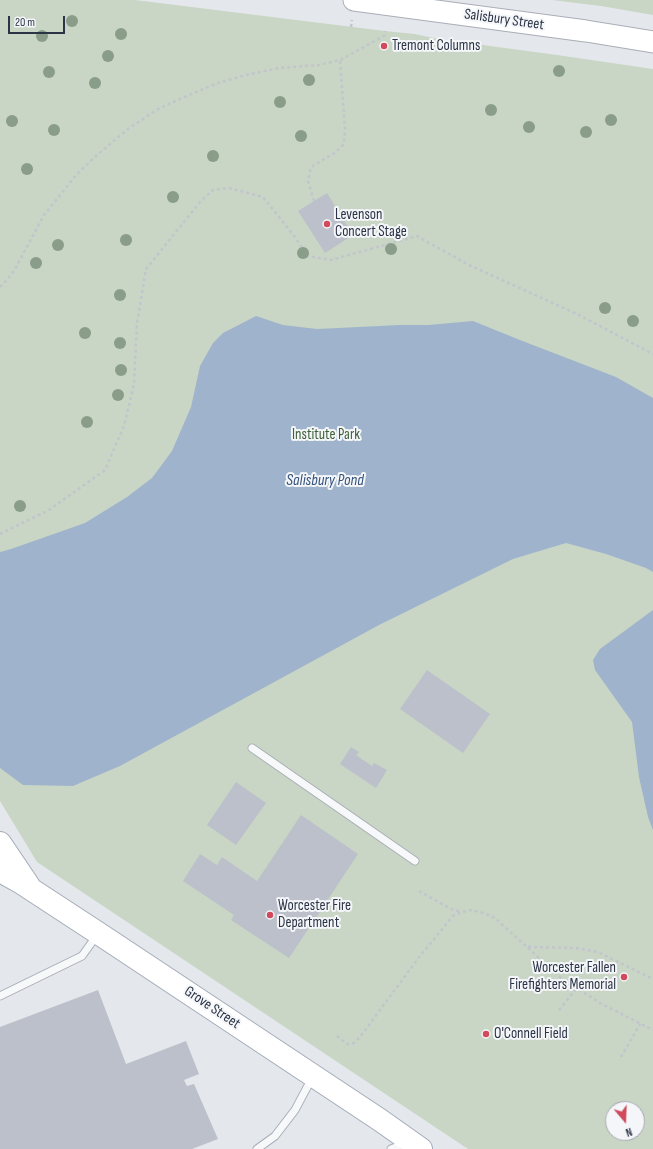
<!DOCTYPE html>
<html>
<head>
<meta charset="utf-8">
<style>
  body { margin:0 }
  #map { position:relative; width:653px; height:1149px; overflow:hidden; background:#e4e7ec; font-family:"Sofia Sans Condensed",sans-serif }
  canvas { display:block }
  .north { position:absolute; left:605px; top:1101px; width:40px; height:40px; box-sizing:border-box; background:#f4f6f9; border:1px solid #a4a8b1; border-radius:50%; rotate:161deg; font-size:11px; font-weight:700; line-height:16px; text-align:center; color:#2b3445 }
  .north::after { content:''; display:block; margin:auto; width:14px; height:18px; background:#d1495b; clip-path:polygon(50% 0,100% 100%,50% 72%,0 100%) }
  .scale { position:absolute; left:8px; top:16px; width:57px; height:18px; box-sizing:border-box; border:2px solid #2b3445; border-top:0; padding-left:5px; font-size:12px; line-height:14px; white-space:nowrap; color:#2b3445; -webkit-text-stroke:3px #f4f6f9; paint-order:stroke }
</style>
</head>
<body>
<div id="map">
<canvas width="653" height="1149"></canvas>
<div class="north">N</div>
<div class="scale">20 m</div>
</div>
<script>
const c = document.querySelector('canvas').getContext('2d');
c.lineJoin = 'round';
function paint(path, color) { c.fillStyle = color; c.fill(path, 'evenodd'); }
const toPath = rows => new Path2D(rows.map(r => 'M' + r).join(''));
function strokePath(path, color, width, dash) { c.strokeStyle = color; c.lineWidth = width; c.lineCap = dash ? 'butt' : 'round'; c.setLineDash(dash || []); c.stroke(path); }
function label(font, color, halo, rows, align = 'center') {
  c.font = font + ' "Sofia Sans Condensed",sans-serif'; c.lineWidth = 4; c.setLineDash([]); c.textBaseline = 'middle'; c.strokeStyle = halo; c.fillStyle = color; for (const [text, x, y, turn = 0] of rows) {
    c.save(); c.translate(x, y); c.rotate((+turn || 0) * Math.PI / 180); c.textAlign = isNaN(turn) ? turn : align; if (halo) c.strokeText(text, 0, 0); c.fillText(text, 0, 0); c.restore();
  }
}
paint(toPath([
  [0,0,135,0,385,31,415,34,438,39,557,55,653,69,653,1149,468,1149,37,862,0,801],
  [613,1109,637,1109,637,1133,613,1133],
  [552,0,653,0,653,15,601,6]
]), '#c9d6c5');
paint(toPath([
  [256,316,283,325,317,329,400,325,428,325,473,321,520,340,616,377,653,398,653,572,646,568,606,554,566,543,513,559,379,625,120,766,73,786,23,785,0,768,0,552,11,549,85,523,127,497,152,478,172,451,191,407,200,366,213,343,223,333],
  [653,610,653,830,648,817,639,777,632,722,595,670,593,660,600,649]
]), '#9fb4cc');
paint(toPath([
  [327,193,353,235,325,253,298,211],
  [427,670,490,714,463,753,400,709],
  [351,747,359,752,356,755,372,766,374,763,387,770,376,788,340,764],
  [236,782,266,803,236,845,207,825],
  [301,815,358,854,289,958,231,920,234,915,183,881,200,854,217,865,222,857,257,881],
  [98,990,126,1064,186,1041,199,1074,184,1080,187,1086,194,1084,218,1139,192,1149,0,1149,0,1027]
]), '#bbc0ca');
const service = toPath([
  [252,748,415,861],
  [0,996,82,956,97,935],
  [257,1149,275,1136,295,1110,312,1078],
  [391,1149,406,1143]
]);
const secondary = toPath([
  [354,0,586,31,653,42]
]);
const primary = toPath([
  [0,843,29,886],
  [0,871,20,882,98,933,380,1120,421,1149]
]);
strokePath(service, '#a9aeb7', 9);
strokePath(secondary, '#a9aeb7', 23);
strokePath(primary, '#a3abb8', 24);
strokePath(toPath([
  [351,27,352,20],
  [314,201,308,181,311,167,336,152,344,144,345,129,340,60],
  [0,287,4,283,14,271,44,215,77,174,97,155,128,129,158,109,189,95,218,83,246,75,279,68,319,65,340,60,384,36,385,31],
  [0,534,49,510,105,470,124,426,134,384,137,323,146,269,200,202,213,190,229,188,263,197,295,237,307,256,331,260,417,236,467,264,579,315,653,354],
  [419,891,451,909,461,912],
  [528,947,576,948,598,952,653,979],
  [559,1010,577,988],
  [337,1036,347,1044,354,1043,360,1037,420,956,453,916,462,912,471,910,484,913,495,918,561,978,600,1003,653,1030],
  [621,1057,640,1024]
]), '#c2c5cb', 2.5, [3, 3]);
strokePath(service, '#f7f8fa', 7);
strokePath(secondary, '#fff', 21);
strokePath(primary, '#fff', 22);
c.fillStyle = '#899d89';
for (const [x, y] of [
  [72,21],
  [121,34],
  [42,36],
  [108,56],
  [559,71],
  [49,72],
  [309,80],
  [95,83],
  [280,102],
  [491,110],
  [611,120],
  [12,121],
  [529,127],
  [54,130],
  [586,132],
  [301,136],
  [213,156],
  [27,169],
  [173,197],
  [126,240],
  [58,245],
  [391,249],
  [303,253],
  [36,263],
  [120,295],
  [605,308],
  [633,321],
  [85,333],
  [120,343],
  [121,370],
  [118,395],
  [87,422],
  [20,506]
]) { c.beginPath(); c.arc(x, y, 6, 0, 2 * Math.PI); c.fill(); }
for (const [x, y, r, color] of [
  [384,46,4,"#d1495b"],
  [327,224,4,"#d1495b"],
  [270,915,4,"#d1495b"],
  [624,977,4,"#d1495b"],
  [486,1034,4,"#d1495b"]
]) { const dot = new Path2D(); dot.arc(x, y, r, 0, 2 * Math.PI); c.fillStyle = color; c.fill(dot); strokePath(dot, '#f4f6f9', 1.5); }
label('15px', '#2b3445', '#f4f6f9', [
  ["Salisbury Street",504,20,8],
  ["Grove Street",212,1008,34]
]);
label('15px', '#2b3445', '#f4f6f9', [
  ["Tremont Columns",392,46],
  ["Levenson",335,215],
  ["Concert Stage",335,232],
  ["Worcester Fire",278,906],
  ["Department",278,923],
  ["Worcester Fallen",616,968,"right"],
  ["Firefighters Memorial",616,985,"right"],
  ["O'Connell Field",494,1034]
], 'left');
label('15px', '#3f6138', '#f4f6f9', [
  ["Institute Park",326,435]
]);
label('italic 16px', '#34527a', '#f4f6f9', [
  ["Salisbury Pond",325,481]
]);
</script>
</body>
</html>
